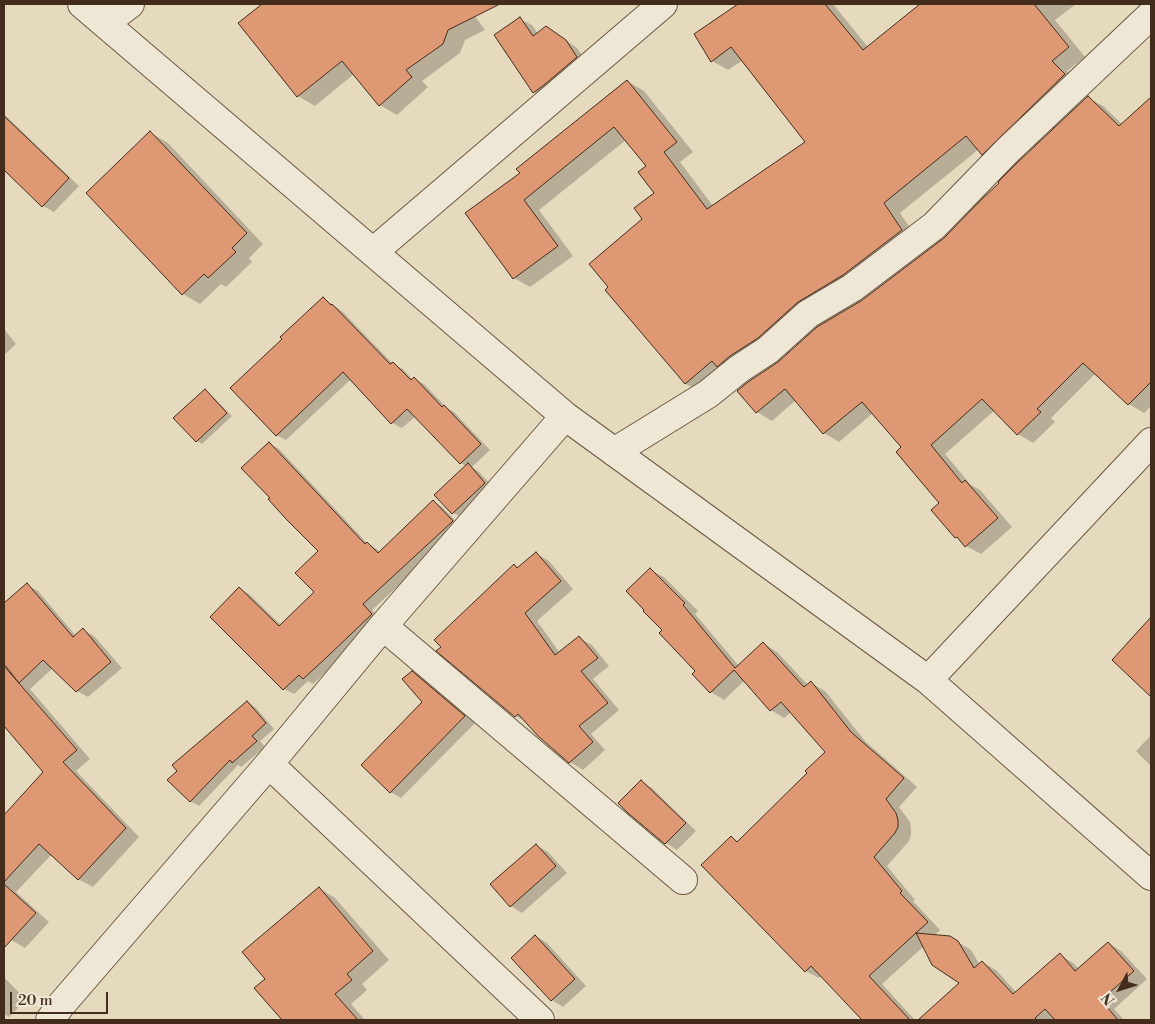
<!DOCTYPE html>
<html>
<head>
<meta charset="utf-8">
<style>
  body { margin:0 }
  #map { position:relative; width:1155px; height:1024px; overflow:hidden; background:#e6dabe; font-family:"Libre Bodoni",serif }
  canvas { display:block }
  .frame { position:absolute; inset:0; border:5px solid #432c1b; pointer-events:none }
  .north { position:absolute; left:1095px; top:964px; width:50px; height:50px; -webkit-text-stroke:4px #efe7d5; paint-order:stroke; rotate:230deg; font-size:14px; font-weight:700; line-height:20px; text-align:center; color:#432c1b }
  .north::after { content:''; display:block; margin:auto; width:18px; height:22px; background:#432c1b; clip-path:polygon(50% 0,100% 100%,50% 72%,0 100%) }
  .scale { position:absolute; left:10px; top:992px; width:98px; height:22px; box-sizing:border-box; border:2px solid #432c1b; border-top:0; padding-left:6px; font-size:15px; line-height:18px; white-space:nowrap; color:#432c1b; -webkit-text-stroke:4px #efe7d5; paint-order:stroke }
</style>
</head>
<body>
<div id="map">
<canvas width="1155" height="1024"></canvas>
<div class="frame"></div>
<div class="north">N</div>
<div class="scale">20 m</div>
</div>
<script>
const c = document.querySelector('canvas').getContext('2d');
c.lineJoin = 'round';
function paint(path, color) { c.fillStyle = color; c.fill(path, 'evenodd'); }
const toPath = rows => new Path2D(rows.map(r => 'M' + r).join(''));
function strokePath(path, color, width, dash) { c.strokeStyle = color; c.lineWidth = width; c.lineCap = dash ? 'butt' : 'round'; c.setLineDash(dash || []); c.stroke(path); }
paint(toPath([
  [264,4,466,4,485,30,465,40,460,53,422,81,428,87,397,115,380,105,354,74,315,106,298,96,240,24],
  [748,4,833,4,868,47,922,4,1076,4,1055,20,1085,57,1067,71,1081,84,999,163,982,154,979,149,900,213,918,240,702,393,686,384,607,290,644,219,655,193,647,167,626,140,539,210,573,256,530,287,514,278,521,173,627,81,644,91,693,152,680,162,713,206,806,142,743,60,728,70,712,61,743,8],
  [520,19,532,25,538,34,558,35,577,48,588,64,545,99,534,92],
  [1088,98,1103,106,1122,124,1151,99,1151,406,1144,413,1129,404,1096,373,1051,418,1055,422,1033,443,1018,434,995,410,945,454,971,485,980,490,1012,527,981,554,966,546,963,541,956,537,940,503,903,447,873,413,839,442,824,433,796,400,772,421,757,412,779,363,944,239],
  [4,114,79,186,54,212,43,206,4,169],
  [151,133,168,143,263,244,249,258,252,262,226,287,221,284,200,304,183,294,88,193],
  [323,298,342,311,393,364,403,369,413,380,414,379,424,384,446,407,454,412,490,450,472,467,479,472,496,490,465,519,453,513,466,466,461,463,416,416,402,428,392,423,351,379,286,440,276,435,284,339],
  [4,329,16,344,4,355],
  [205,390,210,394,232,416,202,444,197,441,175,418],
  [269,443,279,449,367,543,377,549,380,552,433,501,442,507,462,527,372,610,381,620,337,662,313,684,308,681,294,694,284,689,239,588,249,594,281,625,316,592,319,551],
  [536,554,549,561,573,589,537,621,560,653,579,638,592,645,609,666,593,679,619,710,591,734,605,750,583,770,570,762,528,723,516,716,438,651,514,566,519,569],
  [650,570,664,577,698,611,695,614,739,666,764,644,777,652,808,685,811,683,825,691,865,741,917,787,899,807,910,822,911,829,911,835,909,841,887,866,915,900,913,901,940,930,934,936,950,937,971,950,980,965,982,962,996,970,1017,993,1060,955,1073,963,1079,969,1108,943,1121,951,1147,979,1114,1009,1124,1020,920,1020,961,982,924,946,882,984,915,1020,861,1020,862,1019,822,976,819,978,806,971,731,837,739,842,809,773,827,752,791,712,784,718,771,710,745,680,724,700,711,692,694,674,697,671,664,630],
  [27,585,38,591,76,636,83,630,94,636,122,668,88,697,77,691,53,668,30,689,90,759,76,771,139,837,93,887,78,879,52,854,16,892,49,922,25,948,11,940,4,933,4,815,4,816,45,772,4,725,4,688,14,679,21,683,4,663,4,604],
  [1151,619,1151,695,1114,660],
  [412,673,423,679,475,723,401,798,390,792,424,702],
  [248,702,256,708,274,729,260,741,265,747,241,767,238,765,199,806,190,801],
  [1151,735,1151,766,1136,751],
  [641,781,652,788,696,831,677,850,666,843,630,813],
  [536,845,548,852,567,873,522,913,511,906],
  [319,888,335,898,389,960,362,984,367,990,351,1004,365,1020,285,1020,283,1019,266,979],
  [536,936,547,943,586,986,563,1007,552,1000],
  [4,977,26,1000,9,1017,4,1014]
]), '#0003');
const building = toPath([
  [262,4,500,4,448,30,443,44,406,70,412,77,379,106,342,61,297,97,238,23,262,4],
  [738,4,825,4,863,50,920,4,1034,4,1069,47,1052,61,1065,74,982,155,966,136,884,203,902,230,843,275,798,302,758,338,730,356,717,367,712,361,685,384,605,290,608,287,589,264,642,219,634,208,654,193,638,172,646,166,614,127,524,200,558,246,513,279,465,213,520,173,516,169,627,80,677,142,664,152,707,209,805,142,731,47,711,62,694,34,738,4],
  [520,17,533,36,546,26,566,40,577,57,544,85,533,93,494,35,520,17],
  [1088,96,1119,126,1151,97,1151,382,1128,405,1083,363,1037,409,1041,412,1017,435,982,399,931,445,962,483,965,480,998,518,965,547,957,537,955,538,931,510,939,503,896,452,901,447,862,402,823,434,785,389,756,413,737,391,748,382,778,362,817,327,861,301,944,238,982,199,999,183,998,182,1018,162,1088,96],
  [4,116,69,178,42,207,4,170,4,116],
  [150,131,247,233,232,248,236,252,208,278,204,274,182,295,86,193,150,131],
  [323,297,331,305,332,304,390,364,393,362,411,380,414,377,442,407,444,405,481,444,460,464,407,409,391,424,343,372,276,436,230,388,282,339,280,337,323,297],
  [205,389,227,413,196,442,173,418,205,389],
  [269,442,365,544,367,542,378,553,433,500,453,521,363,604,372,614,327,657,303,679,299,675,283,690,210,617,239,587,279,626,314,592,295,573,318,551,286,519,268,499,270,498,241,468,269,442],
  [468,463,485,483,452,514,434,495,468,463],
  [536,552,561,581,525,613,555,655,579,636,598,658,581,671,608,703,579,726,593,742,569,763,538,736,518,714,515,717,436,651,441,647,434,640,514,564,517,568,536,552],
  [650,568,685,603,683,605,735,668,763,642,804,687,811,681,851,732,904,778,886,799,896,813,898,820,898,827,895,833,874,857,902,891,900,893,928,922,869,976,910,1020,862,1020,811,966,805,972,701,865,731,836,737,842,807,773,805,771,825,752,781,702,770,711,734,670,710,693,692,674,695,671,659,633,662,630,643,611,644,610,626,591,650,568],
  [27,583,73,637,83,628,111,662,76,692,43,660,19,683,4,664,4,603,27,583],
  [1151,617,1151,697,1112,660,1151,617],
  [4,666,77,750,63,762,126,828,78,880,39,844,4,882,4,815,43,772,4,726,4,666],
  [412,671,465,716,390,793,361,765,422,702,402,679,412,671],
  [247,701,266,723,252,736,257,741,232,763,230,760,190,802,167,780,177,771,172,765,247,701],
  [641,780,686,823,665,844,629,814,618,803,641,780],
  [536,844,556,866,510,907,490,884,536,844],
  [4,884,36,913,4,948,4,884],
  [319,887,373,951,347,974,352,980,335,994,358,1020,282,1020,254,988,265,979,242,952,319,887],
  [916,933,950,936,958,941,974,968,982,961,1013,994,1060,953,1075,971,1108,942,1134,971,1101,1000,1118,1020,1055,1020,1045,1009,1035,1018,1037,1020,918,1020,959,983,932,965,916,933],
  [535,935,575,979,551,1001,511,958,535,935]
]);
paint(building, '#df9874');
strokePath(building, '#432c1b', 1);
const minor = toPath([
  [82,4,565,416,928,680,1151,876],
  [105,23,130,4],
  [373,252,663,4],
  [614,452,708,394,739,369,768,350,808,314,852,288,934,226,1007,151,1151,15],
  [383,626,683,880],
  [928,680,1151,442],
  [269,764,540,1020],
  [50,1020,61,1005,269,764,383,626,565,416]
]);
strokePath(minor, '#6c5844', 30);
strokePath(minor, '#efe7d5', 28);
</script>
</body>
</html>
